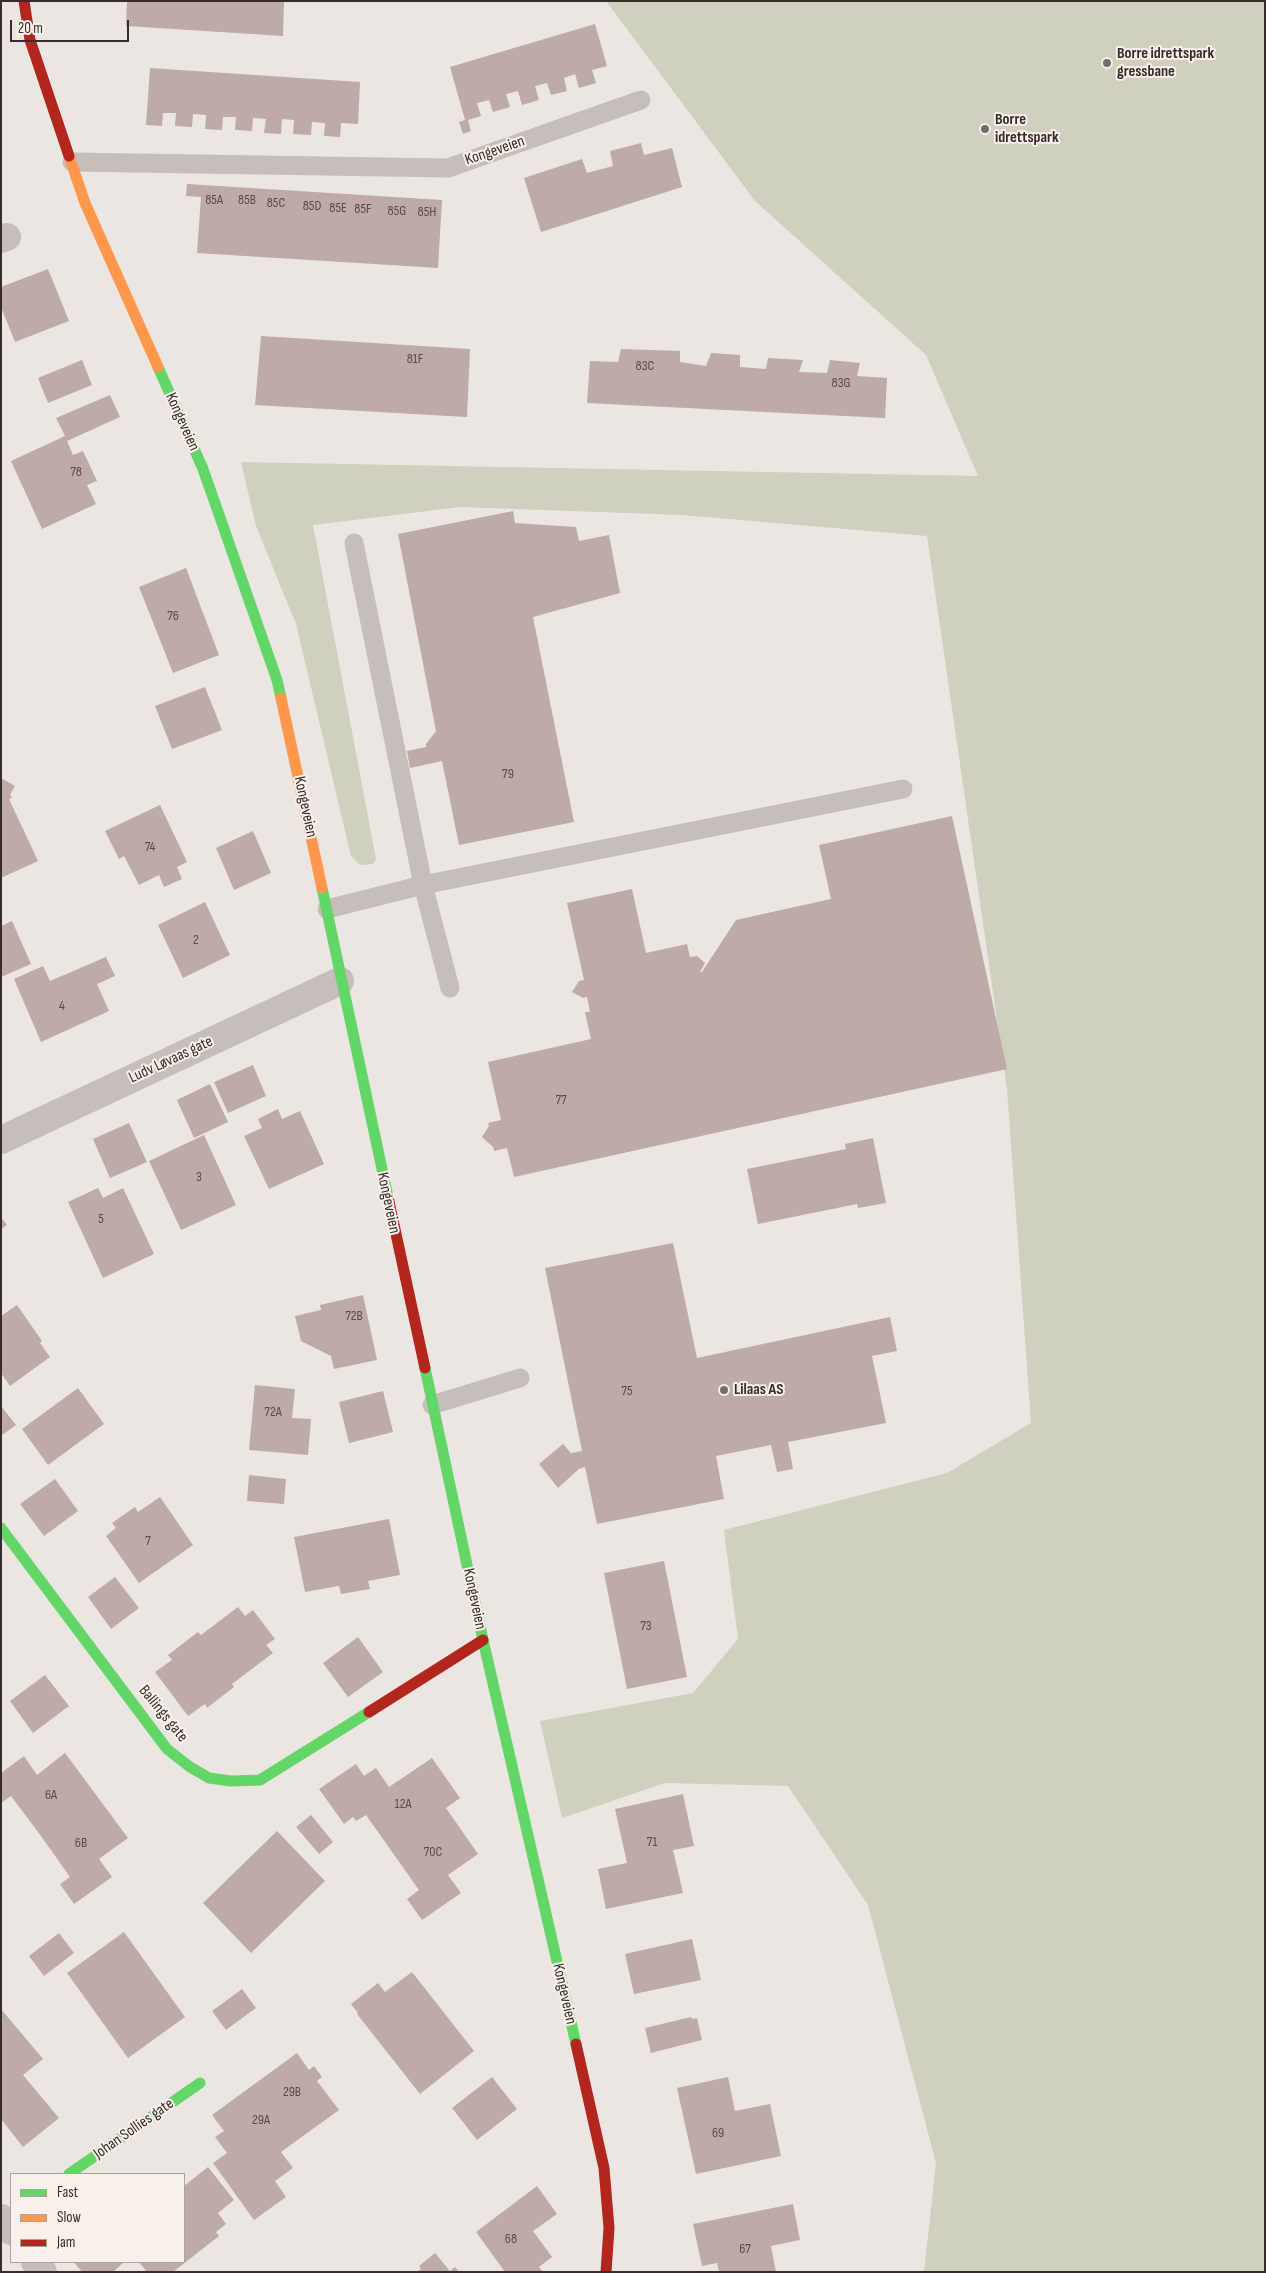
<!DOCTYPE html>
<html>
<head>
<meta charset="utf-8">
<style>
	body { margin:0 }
	#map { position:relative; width:1266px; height:2273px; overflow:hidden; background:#ece6e2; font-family:"Sofia Sans Condensed",sans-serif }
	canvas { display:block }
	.frame { position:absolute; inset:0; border:2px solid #362c2a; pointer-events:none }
	.legend { position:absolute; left:10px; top:2173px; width:175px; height:90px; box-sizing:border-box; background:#f8f0ea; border:1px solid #aaa29d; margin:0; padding:6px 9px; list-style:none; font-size:15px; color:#362c2a }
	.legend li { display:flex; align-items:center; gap:10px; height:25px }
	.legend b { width:25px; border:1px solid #aaa29d }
	.scale { position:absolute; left:10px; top:20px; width:119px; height:22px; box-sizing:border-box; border:2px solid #362c2a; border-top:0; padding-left:6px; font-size:15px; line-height:18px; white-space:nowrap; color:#362c2a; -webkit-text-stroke:4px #f8f0ea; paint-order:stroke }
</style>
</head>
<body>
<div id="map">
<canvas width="1266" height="2273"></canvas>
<div class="frame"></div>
<ul class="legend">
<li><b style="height:6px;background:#63d668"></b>Fast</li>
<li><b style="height:6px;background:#ff974d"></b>Slow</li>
<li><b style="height:6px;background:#b3261e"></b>Jam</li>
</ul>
<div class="scale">20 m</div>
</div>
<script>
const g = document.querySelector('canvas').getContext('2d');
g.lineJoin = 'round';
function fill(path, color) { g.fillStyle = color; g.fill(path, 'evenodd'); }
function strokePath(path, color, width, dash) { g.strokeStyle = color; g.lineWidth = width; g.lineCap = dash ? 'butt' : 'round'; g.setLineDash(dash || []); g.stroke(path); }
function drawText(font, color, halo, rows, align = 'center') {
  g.font = font + ' "Sofia Sans Condensed",sans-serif'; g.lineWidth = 4; g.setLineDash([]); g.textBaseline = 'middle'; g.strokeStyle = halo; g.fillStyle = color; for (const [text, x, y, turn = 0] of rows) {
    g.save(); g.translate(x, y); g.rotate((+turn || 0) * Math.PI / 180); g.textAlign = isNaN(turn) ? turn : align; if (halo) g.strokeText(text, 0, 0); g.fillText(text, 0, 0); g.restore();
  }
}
const green = new Path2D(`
	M 606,1 L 1265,1 L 1265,2272 L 924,2272 L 936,2163 L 868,1905 L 788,1786 L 665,1783 L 562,1818 L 540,1721 L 693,1693 L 738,1639 L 724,1530 L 947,1473 L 1031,1423 L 1007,1089 L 927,536 L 682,515 L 460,507 L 313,525 L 376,859 L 373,864 L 360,865 L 351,856 L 296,624 L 256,526 L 241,462 L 978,476 L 926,355 L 755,201 Z`);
const building = new Path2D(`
	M 127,1 L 284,1 L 283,36 L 126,26 Z
	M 595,24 L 607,66 L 592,70 L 596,83 L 579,88 L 575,74 L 564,78 L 567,91 L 551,95 L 547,83 L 535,86 L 539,100 L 522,105 L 518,91 L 506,94 L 510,107 L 493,112 L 489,100 L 477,103 L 481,116 L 468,120 L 471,131 L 463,134 L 459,122 L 465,120 L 450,67 Z
	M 150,68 L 360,82 L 358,124 L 341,123 L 340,137 L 324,136 L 325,123 L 312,122 L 311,135 L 293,134 L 294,120 L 282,119 L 281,134 L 264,133 L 266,119 L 253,118 L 252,131 L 235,130 L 236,117 L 223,117 L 222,130 L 205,129 L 206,115 L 193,114 L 192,127 L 175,126 L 176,113 L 163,113 L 162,126 L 146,125 Z
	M 641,143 L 644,155 L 672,148 L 682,187 L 541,232 L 524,178 L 582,159 L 587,173 L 613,166 L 610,151 Z
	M 187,184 L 442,200 L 438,268 L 197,253 L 201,197 L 186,196 Z
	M 48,269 L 69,321 L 15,342 L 1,307 L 1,287 Z
	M 261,336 L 470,349 L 467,417 L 255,405 Z
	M 621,349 L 680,351 L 680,362 L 706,366 L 711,353 L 740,355 L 740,367 L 766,369 L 768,358 L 803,360 L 799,372 L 827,373 L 830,360 L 860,363 L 857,376 L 887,378 L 885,418 L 587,403 L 590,361 L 618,362 Z
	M 82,360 L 92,385 L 48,403 L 38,378 Z
	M 110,395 L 120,417 L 67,441 L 73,455 L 83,451 L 97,481 L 87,485 L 96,504 L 42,529 L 11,461 L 65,436 L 56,418 Z
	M 513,511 L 515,523 L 576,527 L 579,541 L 609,535 L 620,593 L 533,617 L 574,822 L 459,845 L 442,761 L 410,768 L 407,751 L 426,747 L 426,744 L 436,731 L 398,534 Z
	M 186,568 L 219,655 L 173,673 L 139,587 Z
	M 205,687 L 222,730 L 172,749 L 155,706 Z
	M 1,778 L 15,786 L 10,795 L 12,798 L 9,799 L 38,861 L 1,878 Z
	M 160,805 L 187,862 L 177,867 L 182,879 L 164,887 L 159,875 L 139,885 L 124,856 L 119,859 L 105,831 Z
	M 952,816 L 1007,1069 L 514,1177 L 507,1148 L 494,1151 L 493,1147 L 482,1137 L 489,1126 L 488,1123 L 501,1120 L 488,1062 L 591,1039 L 585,1012 L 590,1012 L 587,997 L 583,998 L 572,992 L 579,981 L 584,980 L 567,903 L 632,889 L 646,953 L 687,944 L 690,957 L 697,956 L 705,963 L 700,972 L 702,972 L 736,920 L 831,899 L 819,845 Z
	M 253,831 L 271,873 L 234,890 L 216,848 Z
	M 205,902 L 230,955 L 183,978 L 158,925 Z
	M 12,921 L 31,964 L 1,977 L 1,926 Z
	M 106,957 L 115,976 L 97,984 L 109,1011 L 41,1042 L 14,979 L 43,966 L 50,981 Z
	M 253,1065 L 266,1096 L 228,1113 L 214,1082 Z
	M 210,1084 L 228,1122 L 194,1138 L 177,1100 Z
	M 278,1109 L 282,1119 L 300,1111 L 324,1164 L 269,1189 L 244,1136 L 262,1128 L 258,1119 Z
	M 129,1123 L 147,1162 L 110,1178 L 93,1139 Z
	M 204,1135 L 236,1205 L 181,1230 L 149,1161 Z
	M 873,1138 L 886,1203 L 858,1208 L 857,1204 L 758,1224 L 747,1169 L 846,1149 L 845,1144 Z
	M 98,1188 L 103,1198 L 123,1188 L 154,1254 L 103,1278 L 68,1202 Z
	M 1,1217 L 7,1225 L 1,1229 Z
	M 673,1243 L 697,1358 L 890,1317 L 897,1351 L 872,1356 L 886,1423 L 788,1442 L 793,1469 L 777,1472 L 771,1445 L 716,1456 L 724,1499 L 597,1524 L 585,1467 L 579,1469 L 558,1488 L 539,1464 L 563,1444 L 571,1453 L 582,1451 L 545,1268 Z
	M 363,1295 L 377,1360 L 334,1369 L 331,1356 L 301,1341 L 295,1316 L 321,1310 L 320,1305 Z
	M 17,1305 L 42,1341 L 40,1343 L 50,1357 L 10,1386 L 1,1373 L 1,1316 Z
	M 255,1385 L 295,1389 L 292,1418 L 311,1419 L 308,1455 L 249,1450 Z
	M 78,1388 L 104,1424 L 48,1465 L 22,1429 Z
	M 383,1391 L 393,1432 L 349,1443 L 339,1402 Z
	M 1,1406 L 16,1425 L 1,1436 Z
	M 249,1475 L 286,1479 L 284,1504 L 247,1501 Z
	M 55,1479 L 78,1511 L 44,1536 L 20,1504 Z
	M 160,1497 L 193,1545 L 139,1583 L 106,1536 L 116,1528 L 112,1523 L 135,1507 L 138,1512 Z
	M 389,1519 L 400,1575 L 368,1581 L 370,1589 L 341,1594 L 339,1586 L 305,1592 L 294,1537 Z
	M 664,1561 L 687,1677 L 627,1689 L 604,1573 Z
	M 115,1577 L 139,1608 L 111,1629 L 88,1597 Z
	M 238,1607 L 245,1616 L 253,1610 L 275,1639 L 266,1645 L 273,1653 L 232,1684 L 234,1687 L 207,1708 L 205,1704 L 188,1716 L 155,1672 L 172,1660 L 168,1655 L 198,1632 L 201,1635 Z
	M 358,1637 L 383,1672 L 348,1697 L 323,1663 Z
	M 45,1675 L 69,1706 L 33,1733 L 10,1701 Z
	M 65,1753 L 128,1838 L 99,1859 L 112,1877 L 74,1904 L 60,1884 L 70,1877 L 41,1836 L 11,1796 L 1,1803 L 1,1773 L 24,1756 L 37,1775 Z
	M 432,1758 L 460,1798 L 446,1808 L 478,1854 L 448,1875 L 461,1893 L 422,1920 L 407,1899 L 419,1890 L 366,1815 L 356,1821 L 353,1817 L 344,1824 L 319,1789 L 356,1764 L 364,1776 L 376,1768 L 389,1787 Z
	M 683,1794 L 694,1846 L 673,1850 L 683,1893 L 606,1909 L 598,1869 L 627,1863 L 615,1809 Z
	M 311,1815 L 333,1842 L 319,1854 L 296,1827 Z
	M 277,1831 L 325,1881 L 251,1953 L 203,1903 Z
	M 124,1932 L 185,2017 L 128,2058 L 67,1973 Z
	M 59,1933 L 74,1953 L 44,1976 L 29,1956 Z
	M 692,1939 L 701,1980 L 634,1994 L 625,1954 Z
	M 412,1972 L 474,2051 L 420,2094 L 357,2014 L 358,2013 L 351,2004 L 378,1983 L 385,1992 Z
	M 242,1989 L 256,2008 L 226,2030 L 212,2011 Z
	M 1,2009 L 43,2059 L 23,2075 L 59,2118 L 23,2147 L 1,2119 Z
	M 691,2017 L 692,2019 L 697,2018 L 702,2040 L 651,2053 L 645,2028 Z
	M 297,2053 L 309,2070 L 314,2066 L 322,2077 L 317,2081 L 339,2110 L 281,2152 L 293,2168 L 275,2181 L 286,2197 L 254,2220 L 213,2163 L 227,2153 L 215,2137 L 224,2131 L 212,2115 Z
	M 492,2077 L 517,2109 L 477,2140 L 452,2108 Z
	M 728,2077 L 735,2111 L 770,2104 L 781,2156 L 696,2174 L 677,2088 Z
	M 208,2167 L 234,2200 L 218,2213 L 226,2224 L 216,2232 L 219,2236 L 173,2272 L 147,2272 L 139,2262 L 184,2262 L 184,2186 Z
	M 537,2186 L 557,2214 L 533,2231 L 552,2257 L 539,2267 L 543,2272 L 505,2272 L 476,2232 Z
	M 793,2204 L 800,2240 L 771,2246 L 776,2272 L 719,2272 L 717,2263 L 702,2266 L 693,2224 Z
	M 435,2253 L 450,2271 L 455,2267 L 459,2272 L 416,2272 L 421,2269 L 419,2266 Z
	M 74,2262 L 124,2262 L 113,2272 L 82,2272 Z`);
const lane = new Path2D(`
	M 72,162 L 448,168 L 641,100
	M 354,543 L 423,885 L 450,988
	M 327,909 L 423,885 L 903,789
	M 432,1405 L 520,1378`);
const street = new Path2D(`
	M 1,239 L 7,237
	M 1,1140 L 340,981
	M 1,2218 L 11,2231
	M 35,2262 L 43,2272`);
const fast = new Path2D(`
	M 158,367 L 203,469 L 277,680 L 281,698
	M 322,888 L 388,1197
	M 425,1368 L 483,1640 L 576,2044
	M 1,1528 L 167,1749 L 190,1767 L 209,1778 L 231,1781 L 260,1780 L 369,1712
	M 69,2174 L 200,2083`);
const slow = new Path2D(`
	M 69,156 L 85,203 L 158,367
	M 281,698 L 322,888`);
const jam = new Path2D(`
	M 24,1 L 30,40 L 69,156
	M 388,1197 L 425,1368
	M 369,1712 L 483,1640
	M 576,2044 L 604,2168 L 609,2228 L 606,2272`);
const markers = [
	[1107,63,5,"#766d6a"],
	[985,129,5,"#766d6a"],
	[724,1390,5,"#766d6a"]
];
const numberNames = [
	["85A",214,200],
	["85B",247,200],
	["85C",276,203],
	["85D",312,206],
	["85E",338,208],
	["85F",363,209],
	["85G",397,211],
	["85H",427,212],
	["81F",415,359],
	["83C",645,366],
	["83G",841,383],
	["78",76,472],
	["76",173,616],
	["79",508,774],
	["74",150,847],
	["2",196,940],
	["4",62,1006],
	["77",561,1100],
	["3",199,1177],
	["5",101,1219],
	["72B",354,1316],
	["75",627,1391],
	["72A",273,1412],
	["7",148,1541],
	["73",646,1626],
	["6A",51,1795],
	["12A",403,1804],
	["71",652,1842],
	["6B",81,1843],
	["70C",433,1852],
	["29B",292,2092],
	["29A",261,2120],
	["69",718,2133],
	["68",511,2239],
	["67",745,2249]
];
const poiNames = [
	["Borre idrettspark",1117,54],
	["gressbane",1117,72],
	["Borre",995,120],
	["idrettspark",995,138],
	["Lilaas AS",734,1390]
];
const streetNames = [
	["Kongeveien",495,151,-19],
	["Kongeveien",182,422,66],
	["Kongeveien",305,807,78],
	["Ludv Løvaas gate",171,1060,-25],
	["Kongeveien",388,1203,78],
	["Kongeveien",474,1599,78],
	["Ballings gate",163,1714,51],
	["Kongeveien",564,1994,77],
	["Johan Sollies gate",134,2129,-35]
];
fill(green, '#cfd0be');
fill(building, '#beaaa6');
strokePath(lane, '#c5bebb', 19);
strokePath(street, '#c5bebb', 28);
strokePath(fast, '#63d668', 11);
strokePath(slow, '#ff974d', 11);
strokePath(jam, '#b3261e', 11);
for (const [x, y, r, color] of markers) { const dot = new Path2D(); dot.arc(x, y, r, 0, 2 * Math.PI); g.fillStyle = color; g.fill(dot); strokePath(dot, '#f8f0ea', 2); }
drawText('14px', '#584c49', null, numberNames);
drawText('bold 16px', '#362c2a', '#f8f0ea', poiNames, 'left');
drawText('16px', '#362c2a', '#f8f0ea', streetNames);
</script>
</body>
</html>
